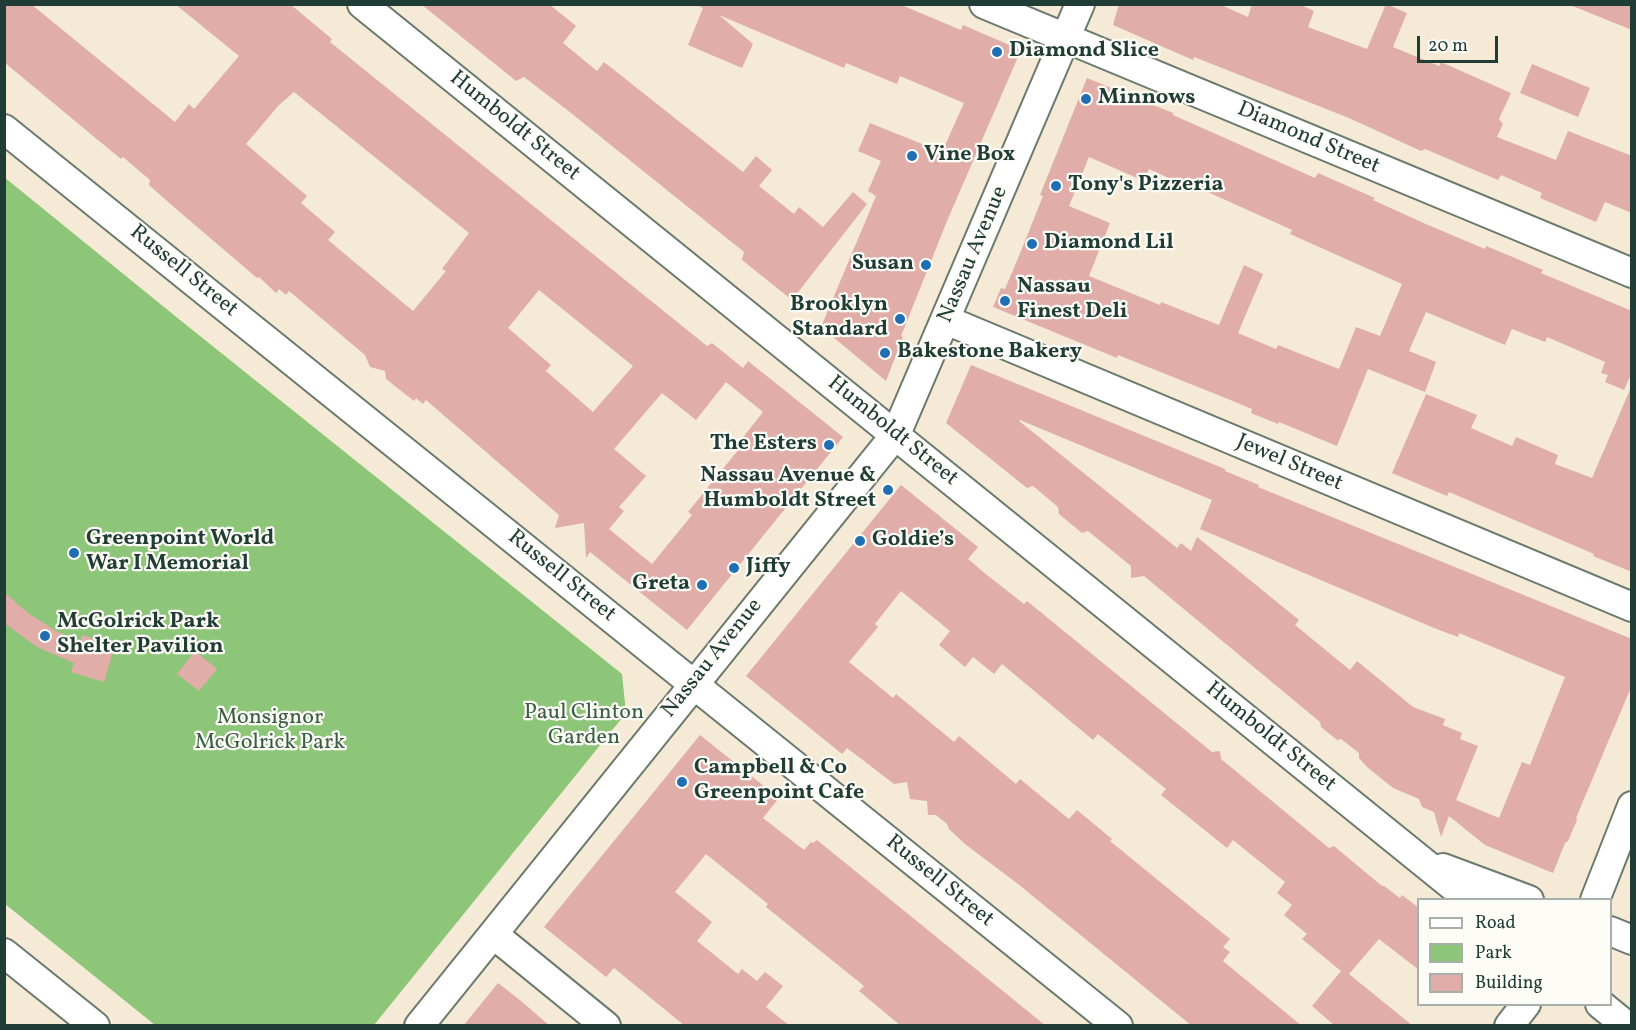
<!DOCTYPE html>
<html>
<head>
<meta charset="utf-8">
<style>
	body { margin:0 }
	#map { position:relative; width:1636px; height:1030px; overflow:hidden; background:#f5ead5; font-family:Vollkorn,serif }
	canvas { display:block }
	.frame { position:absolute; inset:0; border:6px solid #1f3d34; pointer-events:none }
	.legend { position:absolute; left:1417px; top:898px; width:195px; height:108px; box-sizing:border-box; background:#fdfcf7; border:2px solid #a4b0a9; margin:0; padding:8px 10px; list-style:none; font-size:18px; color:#1f3d34 }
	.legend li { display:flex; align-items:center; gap:12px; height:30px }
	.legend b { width:30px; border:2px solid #a4b0a9 }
	.scale { position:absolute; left:1417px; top:36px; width:81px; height:27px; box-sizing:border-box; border:3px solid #1f3d34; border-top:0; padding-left:8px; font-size:18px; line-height:21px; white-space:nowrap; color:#1f3d34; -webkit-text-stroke:4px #fdfcf7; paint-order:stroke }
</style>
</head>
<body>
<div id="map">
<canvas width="1636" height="1030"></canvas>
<div class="frame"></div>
<ul class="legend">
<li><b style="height:8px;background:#fff"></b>Road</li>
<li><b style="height:16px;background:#8dc579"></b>Park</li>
<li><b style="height:16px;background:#e0ada9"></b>Building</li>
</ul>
<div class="scale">20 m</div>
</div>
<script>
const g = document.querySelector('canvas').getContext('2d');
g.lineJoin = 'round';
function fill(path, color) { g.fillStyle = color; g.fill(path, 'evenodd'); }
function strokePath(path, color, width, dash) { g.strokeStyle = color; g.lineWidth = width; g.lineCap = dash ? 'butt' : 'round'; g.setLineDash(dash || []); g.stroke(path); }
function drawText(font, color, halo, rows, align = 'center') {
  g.font = font + ' Vollkorn,serif'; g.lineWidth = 4.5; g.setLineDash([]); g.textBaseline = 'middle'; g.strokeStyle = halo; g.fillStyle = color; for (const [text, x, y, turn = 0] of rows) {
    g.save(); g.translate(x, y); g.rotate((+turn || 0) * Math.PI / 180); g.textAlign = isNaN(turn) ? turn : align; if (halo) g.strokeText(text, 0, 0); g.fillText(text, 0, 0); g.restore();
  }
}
const green = new Path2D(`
	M 4,177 L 180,320 L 622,674 L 626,713 L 374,1025 L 155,1025 L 5,904 Z`);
const building = new Path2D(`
	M 4,4 L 31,4 L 175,122 L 189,104 L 194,109 L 239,56 L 175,4 L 290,4 L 332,39 L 330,42 L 707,346 L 712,343 L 743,368 L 748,361 L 843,437 L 687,630 L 590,552 L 586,558 L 584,523 L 555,528 L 559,515 L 426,400 L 423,404 L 416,398 L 414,401 L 386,379 L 385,371 L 370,367 L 365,355 L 289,291 L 286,295 L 279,289 L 276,293 L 259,277 L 257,278 L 175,208 L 149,185 L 150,180 L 123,157 L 121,159 L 93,136 L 4,62 ZM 294,92 L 469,233 L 442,269 L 446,271 L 413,311 L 328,240 L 335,232 L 301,203 L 307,196 L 246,144 L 279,105 ZM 539,290 L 633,366 L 593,412 L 546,371 L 551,365 L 508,328 ZM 726,382 L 763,412 L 744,436 L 747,439 L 688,512 L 692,515 L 652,564 L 609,529 L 624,511 L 619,507 L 646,476 L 614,449 L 662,393 L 696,420 Z
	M 421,4 L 549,4 L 576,26 L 563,43 L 597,71 L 604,62 L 743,172 L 756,156 L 772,170 L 759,186 L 794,214 L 799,207 L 823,227 L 853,192 L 867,204 L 792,300 L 742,260 L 744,252 L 566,109 L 524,77 L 516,81 Z
	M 694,4 L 899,4 L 961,30 L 963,25 L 1021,50 L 947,221 L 901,336 L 903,337 L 886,381 L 821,327 L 876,196 L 868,191 L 881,161 L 858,151 L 870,123 L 942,152 L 964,103 L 900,76 L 897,84 L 846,63 L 844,68 L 719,15 L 753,44 L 742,68 L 688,45 L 703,8 Z
	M 1119,4 L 1219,4 L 1248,17 L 1252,4 L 1299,4 L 1314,11 L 1308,27 L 1367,49 L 1386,4 L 1407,13 L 1393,47 L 1439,66 L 1441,62 L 1511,93 L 1499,119 L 1503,124 L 1497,137 L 1556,160 L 1568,131 L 1632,156 L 1632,213 L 1605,202 L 1596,222 L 1540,198 L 1542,193 L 1501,175 L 1498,180 L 1425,149 L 1421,151 L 1349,118 L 1194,57 L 1193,60 L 1113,25 Z
	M 1570,4 L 1632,4 L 1632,30 L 1570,5 Z
	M 1532,64 L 1590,88 L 1578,117 L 1520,93 Z
	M 1087,78 L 1173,113 L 1173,115 L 1315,178 L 1318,173 L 1375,198 L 1373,200 L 1428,225 L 1485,249 L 1486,246 L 1515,258 L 1543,270 L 1541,273 L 1632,311 L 1632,372 L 1624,390 L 1605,382 L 1608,375 L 1601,373 L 1605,362 L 1547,337 L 1545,342 L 1512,329 L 1505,345 L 1426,312 L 1409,351 L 1436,362 L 1425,392 L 1368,369 L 1337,446 L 1279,422 L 1278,424 L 1251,413 L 1252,409 L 1223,397 L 1118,355 L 1117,358 L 993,307 L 1001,288 L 1005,289 L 1021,251 L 1043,196 L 1040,195 ZM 1089,157 L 1144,181 L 1149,169 L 1197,191 L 1199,188 L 1292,230 L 1290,234 L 1402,284 L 1380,336 L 1356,327 L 1339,369 L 1278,345 L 1276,349 L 1238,333 L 1263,274 L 1244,265 L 1219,325 L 1161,302 L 1160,305 L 1089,276 L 1110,223 L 1069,206 Z
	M 971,365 L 1225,469 L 1225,471 L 1259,485 L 1258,487 L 1632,639 L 1632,685 L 1576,818 L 1577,820 L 1568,841 L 1565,843 L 1553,873 L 1485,845 L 1449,816 L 1441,837 L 1434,812 L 1422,807 L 1419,799 L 1393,788 L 1367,767 L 1359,758 L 1359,753 L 1341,739 L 1337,740 L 1321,727 L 1320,722 L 1144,576 L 1131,578 L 1131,566 L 1088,531 L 1082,533 L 1059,514 L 1058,507 L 1033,486 L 1027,488 L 946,423 ZM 1020,420 L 1212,500 L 1200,529 L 1434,628 L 1458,637 L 1459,633 L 1565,677 L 1530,765 L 1522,762 L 1499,818 L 1456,800 L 1478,746 L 1460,739 L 1462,733 L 1443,725 L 1445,719 L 1413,707 L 1357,661 L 1350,670 L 1295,625 L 1299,620 L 1197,537 L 1191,551 L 1181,543 L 1177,548 L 1019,421 Z
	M 1632,385 L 1632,572 L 1593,556 L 1594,554 L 1449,492 L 1447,496 L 1392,473 L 1426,394 L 1477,415 L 1471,428 L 1512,446 L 1516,437 L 1558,455 L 1555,464 L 1592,478 Z
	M 901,485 L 978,547 L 968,559 L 987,575 L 1024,604 L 1027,601 L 1212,752 L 1220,751 L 1221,759 L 1329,848 L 1334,846 L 1382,886 L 1384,886 L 1400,898 L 1402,895 L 1419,908 L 1419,970 L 1379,939 L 1349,974 L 1413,1026 L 1335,1026 L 1312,1006 L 1341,971 L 1302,939 L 1307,934 L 1284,915 L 1292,905 L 1277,893 L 1285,882 L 1233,840 L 1227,848 L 1161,795 L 1166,789 L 1098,734 L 1093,740 L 1002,664 L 994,674 L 973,657 L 965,667 L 939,645 L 950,631 L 901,591 L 875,624 L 878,627 L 849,662 L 893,698 L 896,694 L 954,742 L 959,736 L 1016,784 L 1020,779 L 1069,819 L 1077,810 L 1112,839 L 1110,841 L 1230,939 L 1223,947 L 1230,952 L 1223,961 L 1302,1026 L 1192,1026 L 1018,884 L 965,844 L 949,829 L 947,824 L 936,815 L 928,815 L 927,801 L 910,799 L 907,782 L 894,784 L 847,748 L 842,754 L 746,676 Z
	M 4,592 L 28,613 L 56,631 L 80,642 L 82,635 L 115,645 L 104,682 L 71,672 L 74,663 L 37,647 L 4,623 Z
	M 195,651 L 217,669 L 199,691 L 177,674 Z
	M 700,735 L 779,798 L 763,818 L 804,850 L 811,842 L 813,843 L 817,840 L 1046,1026 L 901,1026 L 859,991 L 864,986 L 766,907 L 768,904 L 706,854 L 675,892 L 712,922 L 697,941 L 738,974 L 742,969 L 757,981 L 765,972 L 783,986 L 766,1007 L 790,1026 L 685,1026 L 614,968 L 606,977 L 544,927 Z
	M 498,983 L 521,1001 L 550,1026 L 463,1026 Z`);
const street = new Path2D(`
	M 362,4 L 1470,900
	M 984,4 L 1632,273
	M 4,129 L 1118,1026
	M 946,320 L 1632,607
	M 1443,868 L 1529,900
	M 1595,900 L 1632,806
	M 1610,931 L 1632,940
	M 493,934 L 606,1026
	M 4,953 L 95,1026
	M 1600,1004 L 1627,1026
	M 419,1026 L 896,434 L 1080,4
	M 1509,1026 L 1526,1004`);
const markers = [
	[997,52,6,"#1f6fb2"],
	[1086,99,6,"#1f6fb2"],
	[912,156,6,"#1f6fb2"],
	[1056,186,6,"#1f6fb2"],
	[1032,244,6,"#1f6fb2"],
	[926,265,6,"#1f6fb2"],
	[1005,301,6,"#1f6fb2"],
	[900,319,6,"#1f6fb2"],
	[885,353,6,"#1f6fb2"],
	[829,445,6,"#1f6fb2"],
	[888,490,6,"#1f6fb2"],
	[860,541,6,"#1f6fb2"],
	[74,553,6,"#1f6fb2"],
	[734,568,6,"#1f6fb2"],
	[702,585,6,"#1f6fb2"],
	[45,636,6,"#1f6fb2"],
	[682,782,6,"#1f6fb2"]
];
const poiNames = [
	["Diamond Slice",1009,52],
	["Minnows",1098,99],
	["Vine Box",924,156],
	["Tony's Pizzeria",1068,186],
	["Diamond Lil",1044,244],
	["Susan",914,265,"right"],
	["Nassau",1017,288],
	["Finest Deli",1017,313],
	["Brooklyn",888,306,"right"],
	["Standard",888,331,"right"],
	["Bakestone Bakery",897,353],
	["The Esters",817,445,"right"],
	["Nassau Avenue &",876,477,"right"],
	["Humboldt Street",876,502,"right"],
	["Greenpoint World",86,540],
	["War I Memorial",86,565],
	["Goldie’s",872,541],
	["Jiffy",746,568],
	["Greta",690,585,"right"],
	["McGolrick Park",57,623],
	["Shelter Pavilion",57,648],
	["Campbell & Co",694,769],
	["Greenpoint Cafe",694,794]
];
const streetNames = [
	["Humboldt Street",514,127,39],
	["Diamond Street",1308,139,23],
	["Nassau Avenue",974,255,-67],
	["Russell Street",183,272,39],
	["Humboldt Street",892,432,39],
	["Jewel Street",1289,464,23],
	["Russell Street",561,577,39],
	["Nassau Avenue",713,659,-51],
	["Humboldt Street",1270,738,39],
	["Russell Street",939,882,39]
];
const parkNames = [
	["Paul Clinton",584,714],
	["Garden",584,739],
	["Monsignor",270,719],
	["McGolrick Park",270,744]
];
fill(green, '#8dc579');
fill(building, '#e0ada9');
strokePath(street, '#6a7a6c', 32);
strokePath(street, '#fff', 28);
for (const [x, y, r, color] of markers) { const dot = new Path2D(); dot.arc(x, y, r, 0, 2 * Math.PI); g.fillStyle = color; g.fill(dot); strokePath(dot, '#fdfcf7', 2); }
drawText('bold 22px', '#1f3d34', '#fdfcf7', poiNames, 'left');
drawText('22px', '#1f3d34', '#fdfcf7', streetNames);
drawText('22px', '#3a5f45', '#fdfcf7', parkNames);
</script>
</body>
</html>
